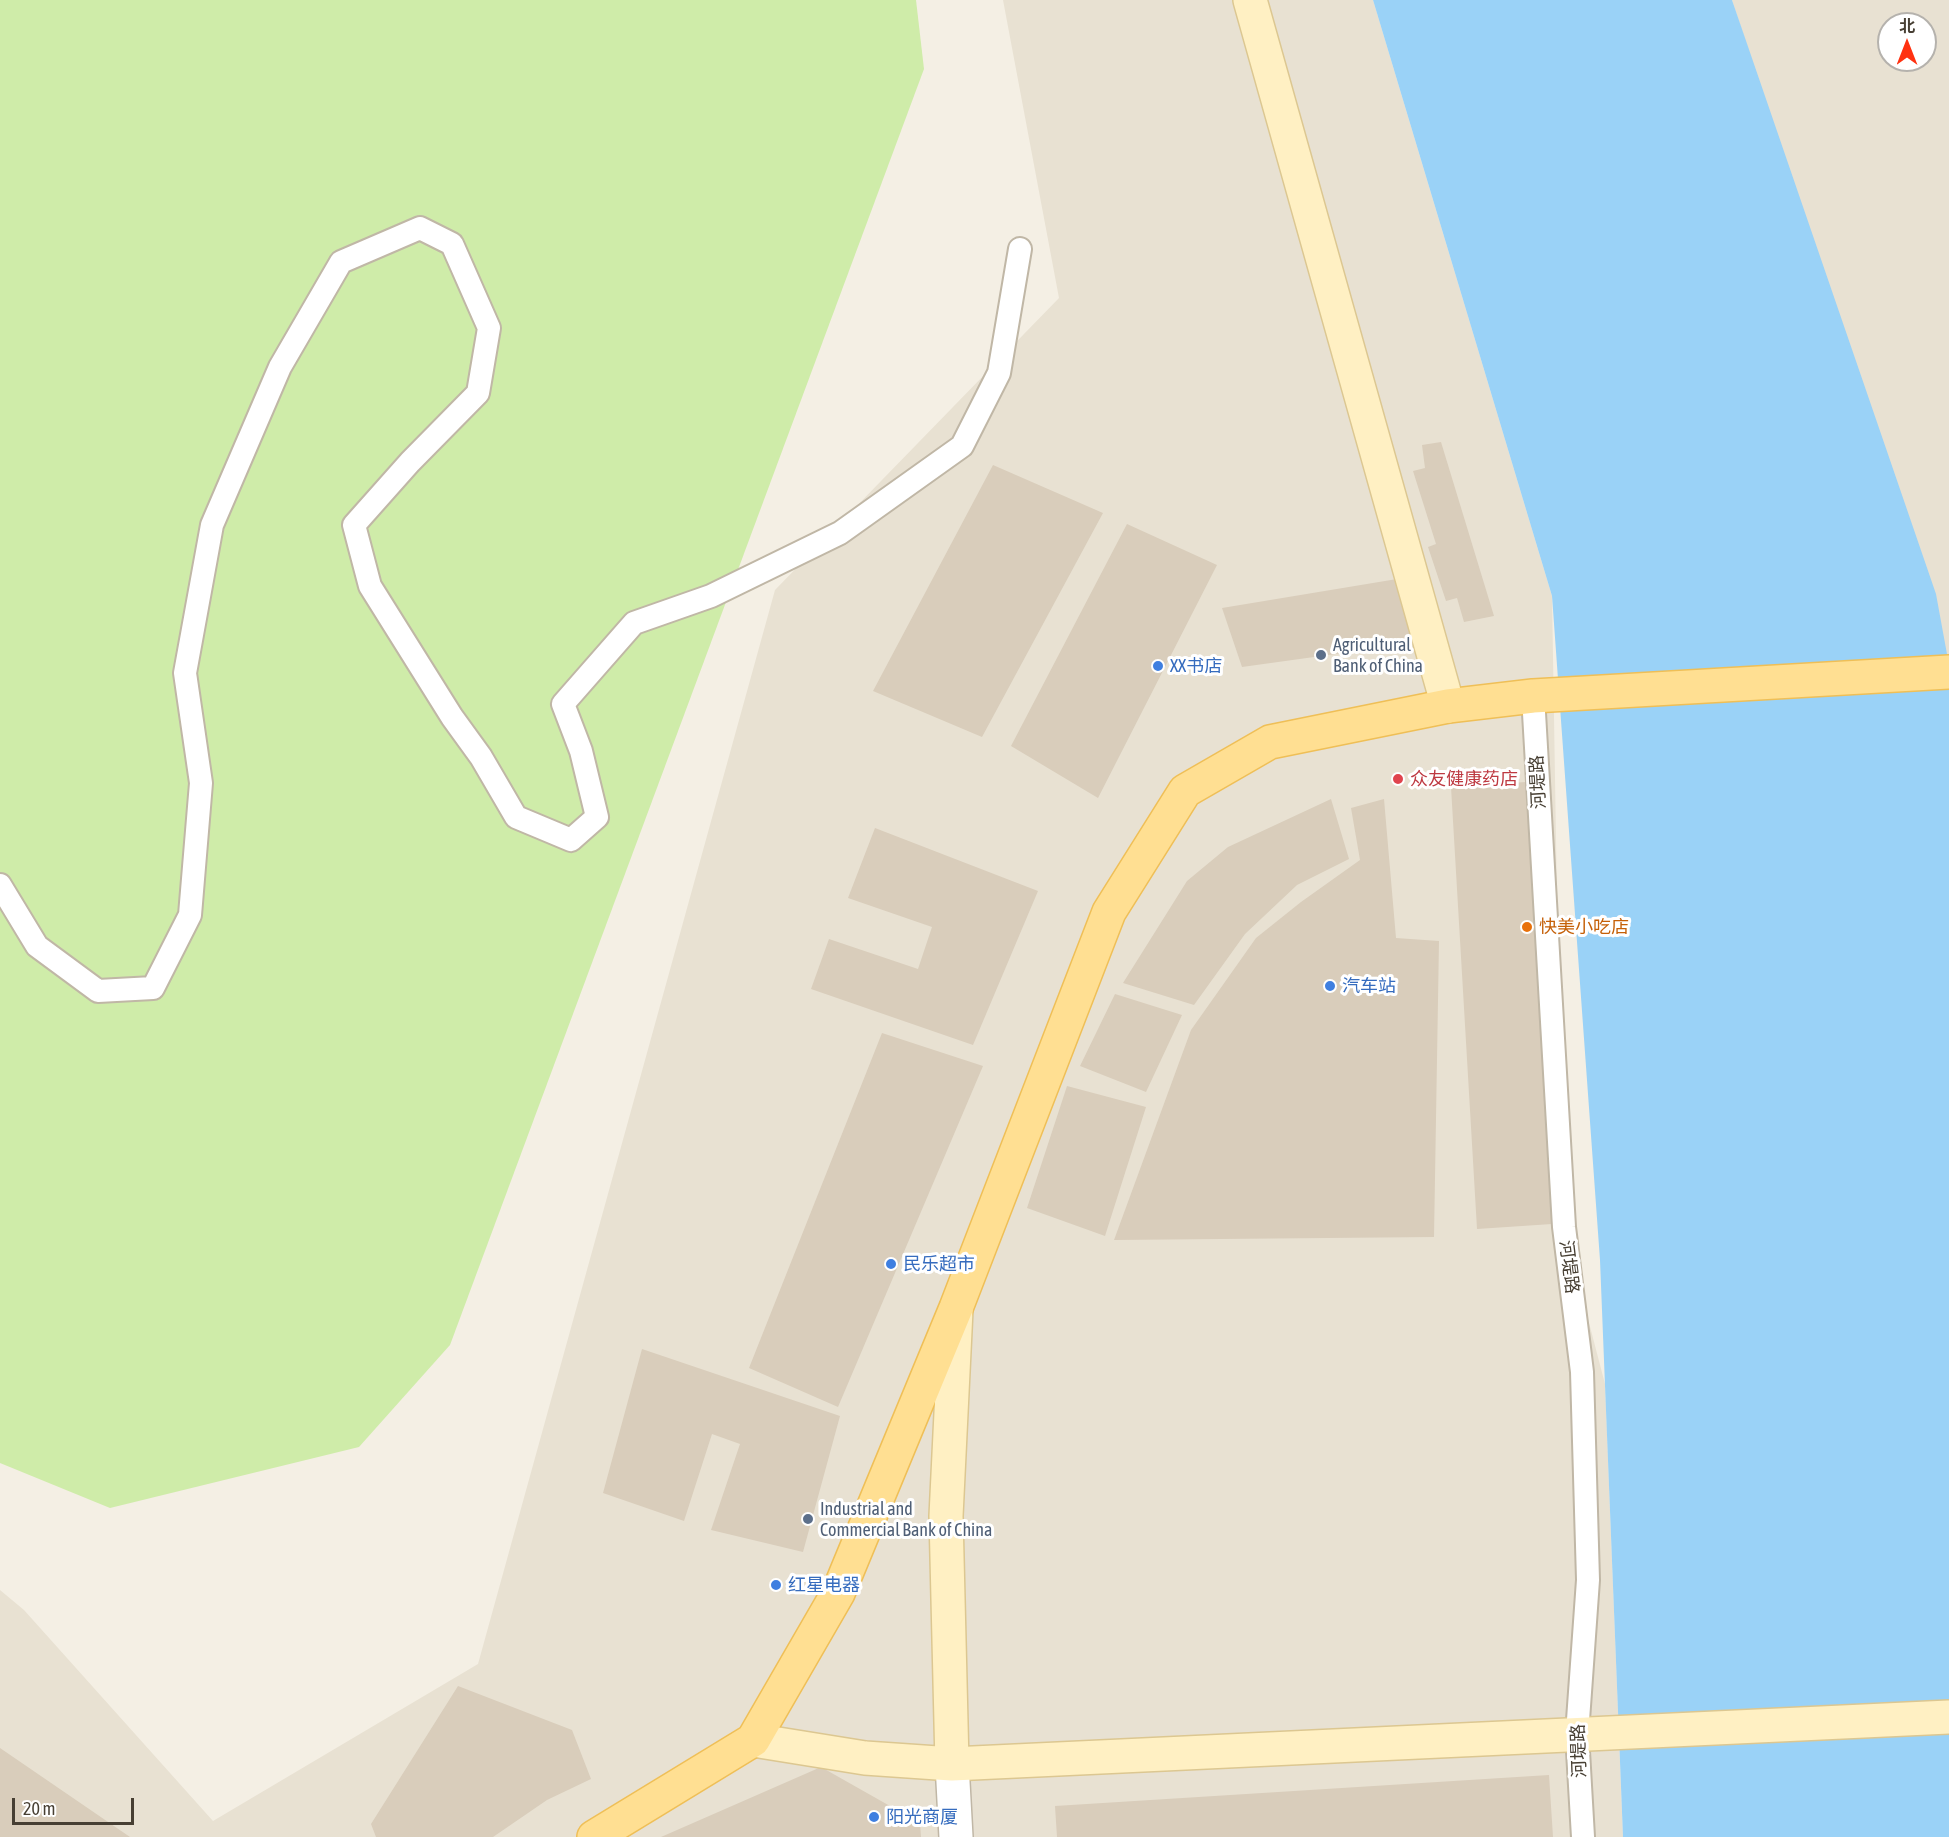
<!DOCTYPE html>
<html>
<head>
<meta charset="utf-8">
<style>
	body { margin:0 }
	#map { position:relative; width:1949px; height:1837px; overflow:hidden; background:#f4efe4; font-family:"Asap Condensed","Noto Sans SC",sans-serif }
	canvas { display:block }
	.north { position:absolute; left:1877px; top:12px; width:60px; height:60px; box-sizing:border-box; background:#fff; border:2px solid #b5b2ad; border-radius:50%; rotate:0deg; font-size:16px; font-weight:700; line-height:24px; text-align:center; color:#473f33 }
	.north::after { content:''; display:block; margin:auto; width:21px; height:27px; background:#ff3110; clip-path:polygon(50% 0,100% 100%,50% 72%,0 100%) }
	.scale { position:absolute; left:12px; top:1798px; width:122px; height:27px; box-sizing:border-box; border:3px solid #473f33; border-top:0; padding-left:8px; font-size:18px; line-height:21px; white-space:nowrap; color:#473f33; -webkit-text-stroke:4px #fff; paint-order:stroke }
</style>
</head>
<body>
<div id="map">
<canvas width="1949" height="1837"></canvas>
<div class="north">北</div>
<div class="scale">20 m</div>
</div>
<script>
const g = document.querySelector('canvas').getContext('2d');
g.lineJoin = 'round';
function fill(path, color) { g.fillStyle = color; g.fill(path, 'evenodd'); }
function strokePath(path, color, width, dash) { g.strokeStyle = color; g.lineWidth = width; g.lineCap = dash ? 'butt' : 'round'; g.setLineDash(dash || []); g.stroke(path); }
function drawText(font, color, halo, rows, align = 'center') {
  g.font = font + ' "Asap Condensed","Noto Sans SC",sans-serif'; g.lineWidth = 6; g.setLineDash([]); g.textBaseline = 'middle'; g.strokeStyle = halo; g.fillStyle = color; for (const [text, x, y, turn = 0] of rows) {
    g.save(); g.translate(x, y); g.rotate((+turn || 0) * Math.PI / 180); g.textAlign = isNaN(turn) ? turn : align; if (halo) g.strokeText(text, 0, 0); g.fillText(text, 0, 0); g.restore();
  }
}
const residential = new Path2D(`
	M 1003,0 L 1373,0 L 1552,596 L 1562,1203 L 1564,1227 L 1605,1384 L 1623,1837 L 0,1837 L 0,1590 L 24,1610 L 213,1821 L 478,1664 L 775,590 L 1059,298 Z
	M 1732,0 L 1949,0 L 1949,665 ZM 1889,24 L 1925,24 L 1925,60 L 1889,60 Z`);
const green = new Path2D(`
	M 0,0 L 916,0 L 924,69 L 450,1345 L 359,1447 L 110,1508 L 0,1463 Z`);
const water = new Path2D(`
	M 1373,0 L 1732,0 L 1936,594 L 1949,665 L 1949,1837 L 1623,1837 L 1600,1260 L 1552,596 Z`);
const building = new Path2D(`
	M 1441,442 L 1494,616 L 1464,622 L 1457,598 L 1446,601 L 1428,547 L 1436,544 L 1413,471 L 1425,468 L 1422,445 Z
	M 993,465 L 1103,513 L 982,737 L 873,691 Z
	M 1127,524 L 1217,565 L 1098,798 L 1011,746 Z
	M 1397,579 L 1415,643 L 1242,667 L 1222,608 Z
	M 1526,782 L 1552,1224 L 1477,1229 L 1451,787 Z
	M 1331,799 L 1349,859 L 1297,885 L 1245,934 L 1194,1005 L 1123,983 L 1187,881 L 1228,847 Z
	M 1384,799 L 1396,938 L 1439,941 L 1434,1237 L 1114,1240 L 1191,1030 L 1256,938 L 1301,902 L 1360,860 L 1351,808 Z
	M 875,828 L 1038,891 L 973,1045 L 811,989 L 829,939 L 918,969 L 932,927 L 848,898 Z
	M 1115,994 L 1182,1015 L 1146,1092 L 1080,1066 Z
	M 882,1033 L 983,1066 L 838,1407 L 749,1368 Z
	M 1067,1086 L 1146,1107 L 1105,1236 L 1027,1208 Z
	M 642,1349 L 840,1416 L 803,1552 L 711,1530 L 740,1444 L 712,1434 L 684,1521 L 603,1493 Z
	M 458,1686 L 572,1730 L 591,1779 L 547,1800 L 493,1837 L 376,1837 L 371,1824 Z
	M 0,1748 L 130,1837 L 0,1837 Z
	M 821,1767 L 920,1823 L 921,1837 L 661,1837 Z
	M 1549,1775 L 1553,1837 L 1057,1837 L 1055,1806 Z`);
const lane = new Path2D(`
	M 1533,696 L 1564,1227 L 1582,1372 L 1588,1580 L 1577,1734 L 1583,1837
	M 0,885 L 37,946 L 98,991 L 153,988 L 190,915 L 201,783 L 185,673 L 212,525 L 280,367 L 341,262 L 420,228 L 452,244 L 489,328 L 478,393 L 410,462 L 354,525 L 370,586 L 452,717 L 481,757 L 516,817 L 571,840 L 597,817 L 581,751 L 563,704 L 634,623 L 711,596 L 840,533 L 962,446 L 999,373 L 1020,249`);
const street = new Path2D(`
	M 952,1764 L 956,1837`);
const secondary = new Path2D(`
	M 1250,0 L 1448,706
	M 753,1740 L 865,1758 L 952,1764 L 1949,1717
	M 952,1764 L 946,1516 L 956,1310`);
const primary = new Path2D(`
	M 594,1837 L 753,1740 L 838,1593 L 956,1308 L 1109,912 L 1185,791 L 1270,742 L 1448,706 L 1533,696 L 1949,672`);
const markers = [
	[1321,655,6,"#5c6f8a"],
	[1158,666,6,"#3f7fe0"],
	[1398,779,6,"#e0444e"],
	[1527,927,6,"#e8710a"],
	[1330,986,6,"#3f7fe0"],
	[891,1264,6,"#3f7fe0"],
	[808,1519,6,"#5c6f8a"],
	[776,1585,6,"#3f7fe0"],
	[874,1817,6,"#3f7fe0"]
];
const serviceNames = [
	["Agricultural",1333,645],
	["Bank of China",1333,666],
	["Industrial and",820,1509],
	["Commercial Bank of China",820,1530]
];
const shopNames = [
	["XX书店",1170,666],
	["汽车站",1342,986],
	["民乐超市",903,1264],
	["红星电器",788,1585],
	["阳光商厦",886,1817]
];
const healthNames = [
	["众友健康药店",1410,779]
];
const streetNames = [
	["河堤路",1538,782,-93],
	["河堤路",1569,1267,83],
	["河堤路",1579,1751,-92]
];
const foodNames = [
	["快美小吃店",1539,927]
];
fill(residential, '#e8e1d2');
fill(green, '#cfeca9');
fill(water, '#9ad2f7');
fill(building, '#d9cdbb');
strokePath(lane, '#c0b7a6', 26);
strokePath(street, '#c0b7a6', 36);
strokePath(secondary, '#dcc791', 36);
strokePath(primary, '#efbf57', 36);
strokePath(lane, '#fff', 22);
strokePath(street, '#fff', 33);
strokePath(secondary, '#fff0c3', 33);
strokePath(primary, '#ffdf92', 33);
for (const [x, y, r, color] of markers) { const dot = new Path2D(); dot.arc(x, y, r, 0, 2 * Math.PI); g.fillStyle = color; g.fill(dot); strokePath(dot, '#fff', 2); }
drawText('18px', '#4e5e75', '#fff', serviceNames, 'left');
drawText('18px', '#366cbe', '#fff', shopNames, 'left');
drawText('18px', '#be3a42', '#fff', healthNames, 'left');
drawText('18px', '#473f33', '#fff', streetNames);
drawText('18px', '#c56008', '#fff', foodNames, 'left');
</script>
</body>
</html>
